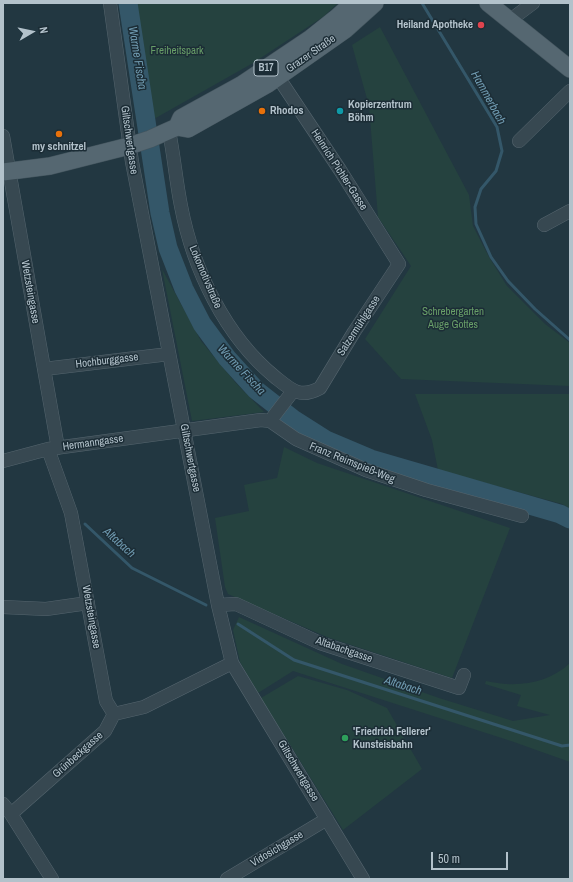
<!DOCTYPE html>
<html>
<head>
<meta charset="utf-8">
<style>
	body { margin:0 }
	#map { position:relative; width:573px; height:882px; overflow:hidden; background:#223741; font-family:"Archivo Narrow",sans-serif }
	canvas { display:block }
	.frame { position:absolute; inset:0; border:4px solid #b3c2cb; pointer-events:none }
	.north { position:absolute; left:12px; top:12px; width:40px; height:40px; -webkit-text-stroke:3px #1c2d36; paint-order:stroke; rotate:81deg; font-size:11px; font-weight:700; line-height:16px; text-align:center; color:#b3c2cb }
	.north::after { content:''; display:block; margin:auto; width:14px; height:18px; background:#b3c2cb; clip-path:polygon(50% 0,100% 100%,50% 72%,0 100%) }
	.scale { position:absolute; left:431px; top:852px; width:77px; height:18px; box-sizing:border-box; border:2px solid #b3c2cb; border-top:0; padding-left:5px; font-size:12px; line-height:14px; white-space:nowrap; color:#b3c2cb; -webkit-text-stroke:3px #1c2d36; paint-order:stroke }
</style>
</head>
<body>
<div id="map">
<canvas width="573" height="882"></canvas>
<div class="frame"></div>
<div class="north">N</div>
<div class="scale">50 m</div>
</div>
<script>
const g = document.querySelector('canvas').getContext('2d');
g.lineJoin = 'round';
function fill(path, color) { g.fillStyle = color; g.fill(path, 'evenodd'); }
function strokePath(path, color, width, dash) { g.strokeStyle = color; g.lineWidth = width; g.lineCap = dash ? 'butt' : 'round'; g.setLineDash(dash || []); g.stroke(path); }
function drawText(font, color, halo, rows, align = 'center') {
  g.font = font + ' "Archivo Narrow",sans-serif'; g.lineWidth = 3; g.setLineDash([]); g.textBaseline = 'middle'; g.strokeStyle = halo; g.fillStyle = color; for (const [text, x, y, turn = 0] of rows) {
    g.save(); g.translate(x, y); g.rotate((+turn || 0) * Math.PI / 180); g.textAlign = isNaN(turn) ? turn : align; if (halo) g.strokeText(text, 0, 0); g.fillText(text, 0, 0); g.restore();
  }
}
const green = new Path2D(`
	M 121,3 L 338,3 L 323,17 L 253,63 L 154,119 L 138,124 Z
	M 380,27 L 469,195 L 473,226 L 489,257 L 507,286 L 545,324 L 570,343 L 570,386 L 401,379 L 365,339 L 411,266 L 378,217 L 369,106 L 352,45 Z
	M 162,269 L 201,341 L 235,382 L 264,412 L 192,421 Z
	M 415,394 L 570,394 L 570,509 L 562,504 L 438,470 L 432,440 Z
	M 284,447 L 317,463 L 510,528 L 452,678 L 327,637 L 228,594 L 225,587 L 215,518 L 249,511 L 244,485 L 277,478 Z
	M 239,617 L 342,664 L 439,698 L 513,721 L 550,715 L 517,706 L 521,695 L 485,684 L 486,681 C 515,688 548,684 570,663 L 570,762 L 511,741 L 293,671 L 258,693 L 240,662 L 233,630 Z
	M 298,676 L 347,690 L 387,708 L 422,769 L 343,830 L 261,698 Z`);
const stream = new Path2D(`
	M 422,3 L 497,127 L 502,151 L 496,171 L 481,189 L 475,207 L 476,224 L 491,257 L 508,281 L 535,309 L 570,340
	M 85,524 L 132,568 L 206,605
	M 238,624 L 294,660 L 562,746 L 570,745`);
const river = new Path2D(`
	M 128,3 L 160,213 L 168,248 L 184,289 L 202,324 L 227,358 L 256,390 L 293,419 L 326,440 L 371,459 L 560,514 L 570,519`);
const minor = new Path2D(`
	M 110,3 L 132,162 L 218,605 L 232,663 L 363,879
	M 509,21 L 533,3
	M 169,131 C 174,156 176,181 181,206 C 193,269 225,336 275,377 C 291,390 300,399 320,388 L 354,332 L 399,264 L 340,170 L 278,77
	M 3,136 L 58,448
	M 519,141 L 570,91
	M 544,225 L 570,211
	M 44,369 L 169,354
	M 270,421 L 293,391
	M 48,449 L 71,513 L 106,701 L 114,714
	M 3,461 L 48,449 L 261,420 L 270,421 L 296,439 L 366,470 L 426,490 L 522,516
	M 218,605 L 236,604 L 320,643 L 459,688 L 464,675
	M 3,607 L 46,609 L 88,603
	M 3,804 L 11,814 L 52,879
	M 11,814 L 105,731 L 114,714 L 144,707 L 232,663
	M 227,879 L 327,819`);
const major = new Path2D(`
	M 488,3 L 570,69
	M 177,127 L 181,118 L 241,85 L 311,38 L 336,18 L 353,3
	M 3,172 L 50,166 L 129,146 L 150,139 L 177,127 L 188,129 L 268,84 L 345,30 L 375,3`);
const markers = [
	[481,25,4,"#e0444e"],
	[262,111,4,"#e8710a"],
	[340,111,4,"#0f9aa8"],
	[59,134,4,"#e8710a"],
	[345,738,4,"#2e9e5b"]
];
const shields = [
	[266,68,24]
];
const shieldNames = [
	["B17",266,68]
];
const poiNames = [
	["Heiland Apotheke",473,25,"right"],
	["Kopierzentrum",348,105],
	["Böhm",348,118],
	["Rhodos",270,111],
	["my schnitzel",59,147,"center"],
	["'Friedrich Fellerer'",353,732],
	["Kunsteisbahn",353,745]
];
const parkNames = [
	["Freiheitspark",177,51],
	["Schrebergarten",453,312],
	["Auge Gottes",453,325]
];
const streetNames = [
	["Grazer Straße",311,54,-35],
	["Giltschwertgasse",129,140,82],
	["Heinrich Pichler-Gasse",339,170,57],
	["Lokomotivstraße",205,277,67],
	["Wetzsteingasse",30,292,80],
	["Salzermühlgasse",359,326,-57],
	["Hochburggasse",107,361,-7],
	["Hermanngasse",93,443,-8],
	["Giltschwertgasse",190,458,79],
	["Franz Reimspieß-Weg",352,463,22],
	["Wetzsteingasse",91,617,80],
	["Altabachgasse",344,650,19],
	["Grünbeckgasse",78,755,-42],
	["Giltschwertgasse",298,771,59],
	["Vidosichgasse",277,849,-31]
];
const waterNames = [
	["Warme Fischa",137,58,81],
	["Hammerbach",488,98,61],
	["Warme Fischa",241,370,47],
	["Altabach",119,543,42],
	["Altabach",403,686,18]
];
fill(green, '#25423f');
strokePath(stream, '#345769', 3);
strokePath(river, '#345769', 19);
strokePath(minor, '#55656e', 14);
strokePath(major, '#43545d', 18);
strokePath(minor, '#374851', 13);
strokePath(major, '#556771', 17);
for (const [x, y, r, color] of markers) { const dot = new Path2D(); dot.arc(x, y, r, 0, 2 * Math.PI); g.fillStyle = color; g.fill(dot); strokePath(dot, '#1c2d36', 1.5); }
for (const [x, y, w] of shields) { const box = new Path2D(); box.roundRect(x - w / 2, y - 8, w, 16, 3); g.fillStyle = '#1c2d36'; g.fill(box); strokePath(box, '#b3c2cb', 1); }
drawText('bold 10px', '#b3c2cb', null, shieldNames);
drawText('bold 11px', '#b3c2cb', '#1c2d36', poiNames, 'left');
drawText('11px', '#689e68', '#1c2d36', parkNames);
drawText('11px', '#b3c2cb', '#1c2d36', streetNames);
drawText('italic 12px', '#709bb1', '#1c2d36', waterNames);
</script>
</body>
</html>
